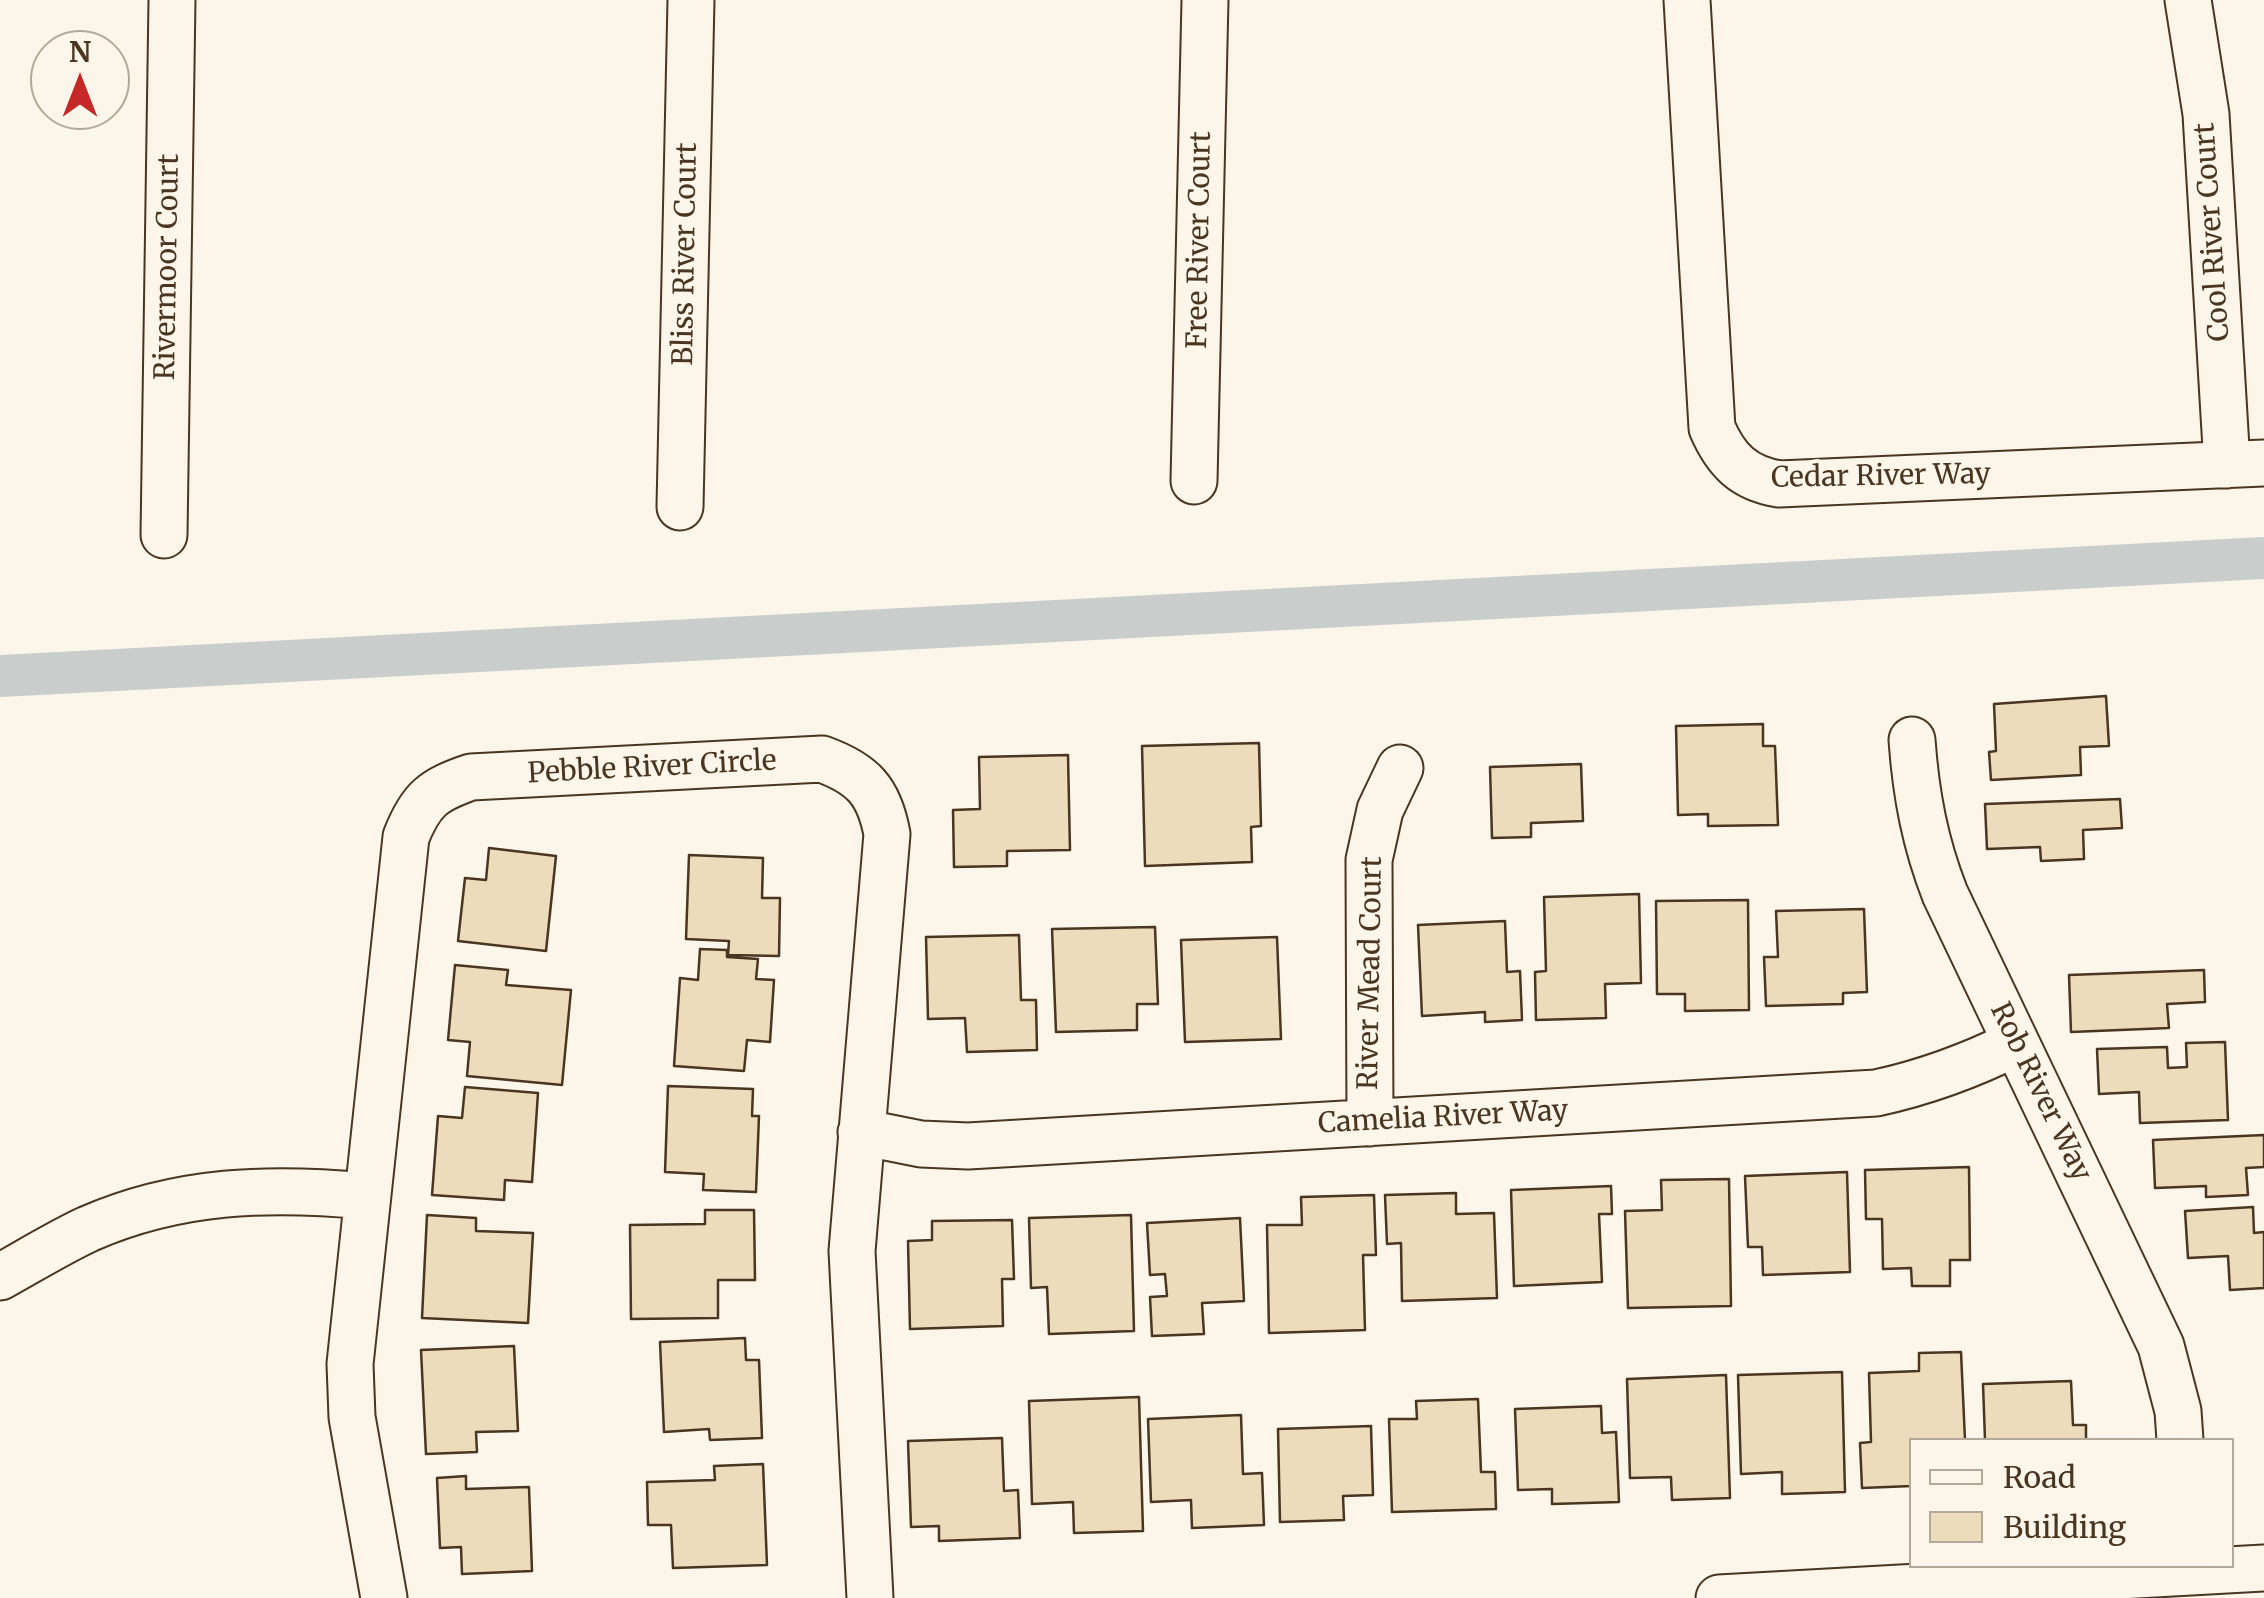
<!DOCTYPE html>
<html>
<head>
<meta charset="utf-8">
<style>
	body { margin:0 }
	#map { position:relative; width:2264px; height:1598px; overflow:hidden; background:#fbf6e9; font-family:Merriweather,serif }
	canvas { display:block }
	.legend { position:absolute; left:1909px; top:1438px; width:325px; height:130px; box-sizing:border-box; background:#fbf6e9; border:2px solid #b4a999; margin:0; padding:12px 18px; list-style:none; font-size:30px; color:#4a3520 }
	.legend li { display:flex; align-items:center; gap:20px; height:50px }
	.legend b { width:50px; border:2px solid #b4a999 }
	.north { position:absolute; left:30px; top:30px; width:100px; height:100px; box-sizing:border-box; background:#fbf6e9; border:2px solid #b4a999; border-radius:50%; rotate:0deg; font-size:28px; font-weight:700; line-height:40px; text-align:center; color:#4a3520 }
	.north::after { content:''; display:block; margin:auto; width:35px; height:45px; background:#c62828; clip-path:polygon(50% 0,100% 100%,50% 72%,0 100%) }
</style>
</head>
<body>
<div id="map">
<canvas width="2264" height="1598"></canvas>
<ul class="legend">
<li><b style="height:12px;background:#fbf6e9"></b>Road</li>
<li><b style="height:28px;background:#ecdcbc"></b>Building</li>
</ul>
<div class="north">N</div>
</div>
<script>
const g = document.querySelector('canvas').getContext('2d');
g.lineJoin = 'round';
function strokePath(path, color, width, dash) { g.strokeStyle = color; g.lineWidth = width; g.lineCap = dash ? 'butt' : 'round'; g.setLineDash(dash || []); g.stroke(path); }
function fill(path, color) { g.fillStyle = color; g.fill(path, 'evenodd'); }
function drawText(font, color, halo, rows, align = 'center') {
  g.font = font + ' Merriweather,serif'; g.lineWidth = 8; g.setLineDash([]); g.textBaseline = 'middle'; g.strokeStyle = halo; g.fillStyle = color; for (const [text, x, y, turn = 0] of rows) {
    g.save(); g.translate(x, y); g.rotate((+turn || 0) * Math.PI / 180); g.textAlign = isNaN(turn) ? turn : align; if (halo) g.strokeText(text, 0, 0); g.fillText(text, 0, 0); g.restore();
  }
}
const canal = new Path2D(`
	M 0,676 L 2264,558`);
const building = new Path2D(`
	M 2106,696 L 2109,746 L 2080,747 L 2081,775 L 1991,780 L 1989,752 L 1996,751 L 1994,704 Z
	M 1763,724 L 1763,746 L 1775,746 L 1778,825 L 1708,826 L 1708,814 L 1678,815 L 1676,726 Z
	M 1259,743 L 1261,826 L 1251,827 L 1252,862 L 1145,866 L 1142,746 Z
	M 1068,755 L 1070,850 L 1007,851 L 1007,866 L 954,867 L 953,810 L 980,809 L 979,757 Z
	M 1581,764 L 1583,821 L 1531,823 L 1531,837 L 1492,838 L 1490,767 Z
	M 2120,799 L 2122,828 L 2083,830 L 2084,859 L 2041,861 L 2040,847 L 1987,849 L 1985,804 Z
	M 489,848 L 556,856 L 546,951 L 458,941 L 465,878 L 486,880 Z
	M 689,855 L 763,858 L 762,898 L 780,898 L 779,956 L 728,955 L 729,941 L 686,939 Z
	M 1639,894 L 1641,983 L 1605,984 L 1606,1018 L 1536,1020 L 1535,972 L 1546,971 L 1544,897 Z
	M 1748,900 L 1749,1010 L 1685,1011 L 1685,994 L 1657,994 L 1656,901 Z
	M 1864,909 L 1867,992 L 1843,993 L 1843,1004 L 1766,1006 L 1764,957 L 1778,957 L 1776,911 Z
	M 1505,921 L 1507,972 L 1520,971 L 1522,1020 L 1485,1022 L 1485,1012 L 1422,1016 L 1418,925 Z
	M 1155,927 L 1158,1004 L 1137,1004 L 1137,1030 L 1056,1032 L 1052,929 Z
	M 1019,935 L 1021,1000 L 1036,1000 L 1037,1050 L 967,1052 L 965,1018 L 928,1019 L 926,937 Z
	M 1277,937 L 1281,1039 L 1185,1042 L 1181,940 Z
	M 700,949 L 727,950 L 727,957 L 758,959 L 756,979 L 774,980 L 770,1042 L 747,1040 L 744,1071 L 674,1066 L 680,978 L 698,980 Z
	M 455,965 L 508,970 L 506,985 L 571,990 L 562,1085 L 467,1076 L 470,1042 L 448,1040 Z
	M 2204,970 L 2205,1002 L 2167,1004 L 2169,1028 L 2071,1032 L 2069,975 Z
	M 2225,1042 L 2228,1120 L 2140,1123 L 2139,1092 L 2099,1094 L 2097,1049 L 2167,1047 L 2168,1068 L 2187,1067 L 2186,1043 Z
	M 668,1086 L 753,1089 L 752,1116 L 759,1116 L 756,1192 L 703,1190 L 704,1174 L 665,1172 Z
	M 465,1087 L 538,1093 L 532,1182 L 505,1180 L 504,1200 L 432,1195 L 438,1116 L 462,1118 Z
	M 2264,1135 L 2264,1167 L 2246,1168 L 2248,1195 L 2206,1197 L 2206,1186 L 2155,1188 L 2153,1140 Z
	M 1969,1167 L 1970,1260 L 1950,1260 L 1950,1286 L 1912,1286 L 1911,1268 L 1883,1269 L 1882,1219 L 1866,1219 L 1865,1170 Z
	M 1847,1172 L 1850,1272 L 1763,1275 L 1762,1247 L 1748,1247 L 1745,1176 Z
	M 1729,1179 L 1731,1306 L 1628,1308 L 1625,1211 L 1662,1210 L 1661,1180 Z
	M 1611,1186 L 1612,1214 L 1599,1214 L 1602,1282 L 1514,1286 L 1511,1190 Z
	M 1456,1193 L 1456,1214 L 1494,1213 L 1497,1298 L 1402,1301 L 1401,1243 L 1387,1244 L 1385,1195 Z
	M 1374,1195 L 1376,1255 L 1363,1255 L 1365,1330 L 1269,1333 L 1267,1225 L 1302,1225 L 1301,1197 Z
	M 2253,1207 L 2254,1233 L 2264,1232 L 2264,1288 L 2230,1290 L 2228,1256 L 2188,1258 L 2185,1211 Z
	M 705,1210 L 754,1210 L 755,1280 L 718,1280 L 718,1318 L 631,1319 L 630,1225 L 705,1224 Z
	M 427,1215 L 476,1218 L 476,1231 L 533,1233 L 528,1323 L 422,1318 Z
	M 1131,1215 L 1134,1331 L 1049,1334 L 1047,1287 L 1031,1288 L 1029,1218 Z
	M 1240,1218 L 1244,1301 L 1202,1303 L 1204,1334 L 1152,1336 L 1150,1297 L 1167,1296 L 1165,1274 L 1150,1275 L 1147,1223 Z
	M 1012,1220 L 1014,1279 L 1002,1279 L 1003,1326 L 910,1329 L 908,1241 L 932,1240 L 932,1221 Z
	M 745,1338 L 746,1360 L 759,1360 L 762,1438 L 710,1440 L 709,1429 L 664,1432 L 660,1342 Z
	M 514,1346 L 518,1431 L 476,1432 L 477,1452 L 426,1454 L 421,1350 Z
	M 1961,1352 L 1965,1440 L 1912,1440 L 1912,1486 L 1862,1488 L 1860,1443 L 1871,1442 L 1869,1373 L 1919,1371 L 1919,1353 Z
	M 1842,1372 L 1845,1492 L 1782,1494 L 1782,1472 L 1741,1474 L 1738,1375 Z
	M 1726,1375 L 1730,1498 L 1672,1500 L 1671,1477 L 1630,1478 L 1627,1379 Z
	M 2071,1381 L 2073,1425 L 2086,1425 L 2086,1440 L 1985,1440 L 1983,1384 Z
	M 1139,1397 L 1143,1531 L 1074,1533 L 1073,1502 L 1032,1504 L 1029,1401 Z
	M 1478,1399 L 1481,1472 L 1495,1472 L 1496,1509 L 1392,1512 L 1389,1419 L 1417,1419 L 1416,1401 Z
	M 1601,1406 L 1602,1433 L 1616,1432 L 1619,1502 L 1552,1504 L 1552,1489 L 1518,1490 L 1515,1409 Z
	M 1241,1415 L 1243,1474 L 1262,1473 L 1264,1525 L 1192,1528 L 1191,1500 L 1151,1502 L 1148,1419 Z
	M 1371,1426 L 1373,1495 L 1343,1496 L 1344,1520 L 1280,1522 L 1278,1429 Z
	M 1002,1438 L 1004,1491 L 1018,1490 L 1020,1538 L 939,1541 L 939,1526 L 911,1527 L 908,1441 Z
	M 763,1464 L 767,1565 L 673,1568 L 671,1525 L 648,1525 L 647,1482 L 715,1480 L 714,1466 Z
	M 466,1476 L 466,1489 L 529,1487 L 532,1571 L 462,1574 L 461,1547 L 440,1548 L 437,1478 Z`);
const minor = new Path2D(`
	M 1687,0 L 1712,428 C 1726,460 1743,478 1779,484 L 2264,463
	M 2188,0 L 2206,114 L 2227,465
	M 1194,481 L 1205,0
	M 680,507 L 691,0
	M 164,535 L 172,0
	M 1912,740 C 1916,795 1925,843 1945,894 L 2161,1346 L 2178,1411 L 2180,1440
	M 1370,1123 L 1369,860 L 1380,810 L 1400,768
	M 861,1132 L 921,1144 L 968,1146 L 1876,1093 C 1927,1082 1970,1066 2016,1043
	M 0,1277 C 29,1261 58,1243 88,1229 C 179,1189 270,1187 367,1196
	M 384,1598 L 352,1417 L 350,1364 L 406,837 C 421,799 433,790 471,777 L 822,759 C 863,774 879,791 887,834 L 852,1251 L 870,1598
	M 1719,1598 L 2264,1568`);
const streetNames = [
	["Cool River Court",2213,232,-94],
	["Free River Court",1200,240,-89],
	["Bliss River Court",686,254,-89],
	["Rivermoor Court",168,267,-89],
	["Cedar River Way",1881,477,-1],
	["Pebble River Circle",652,768,-3],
	["River Mead Court",1371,973,-89],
	["Rob River Way",2040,1092,64],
	["Camelia River Way",1443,1118,-3]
];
strokePath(canal, '#c9cecd', 42);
fill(building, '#ecdcbc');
strokePath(building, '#4a3520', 2.5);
strokePath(minor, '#4a3520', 49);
strokePath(minor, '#fbf6e9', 45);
drawText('28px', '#4a3520', '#fbf6e9', streetNames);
</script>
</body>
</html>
